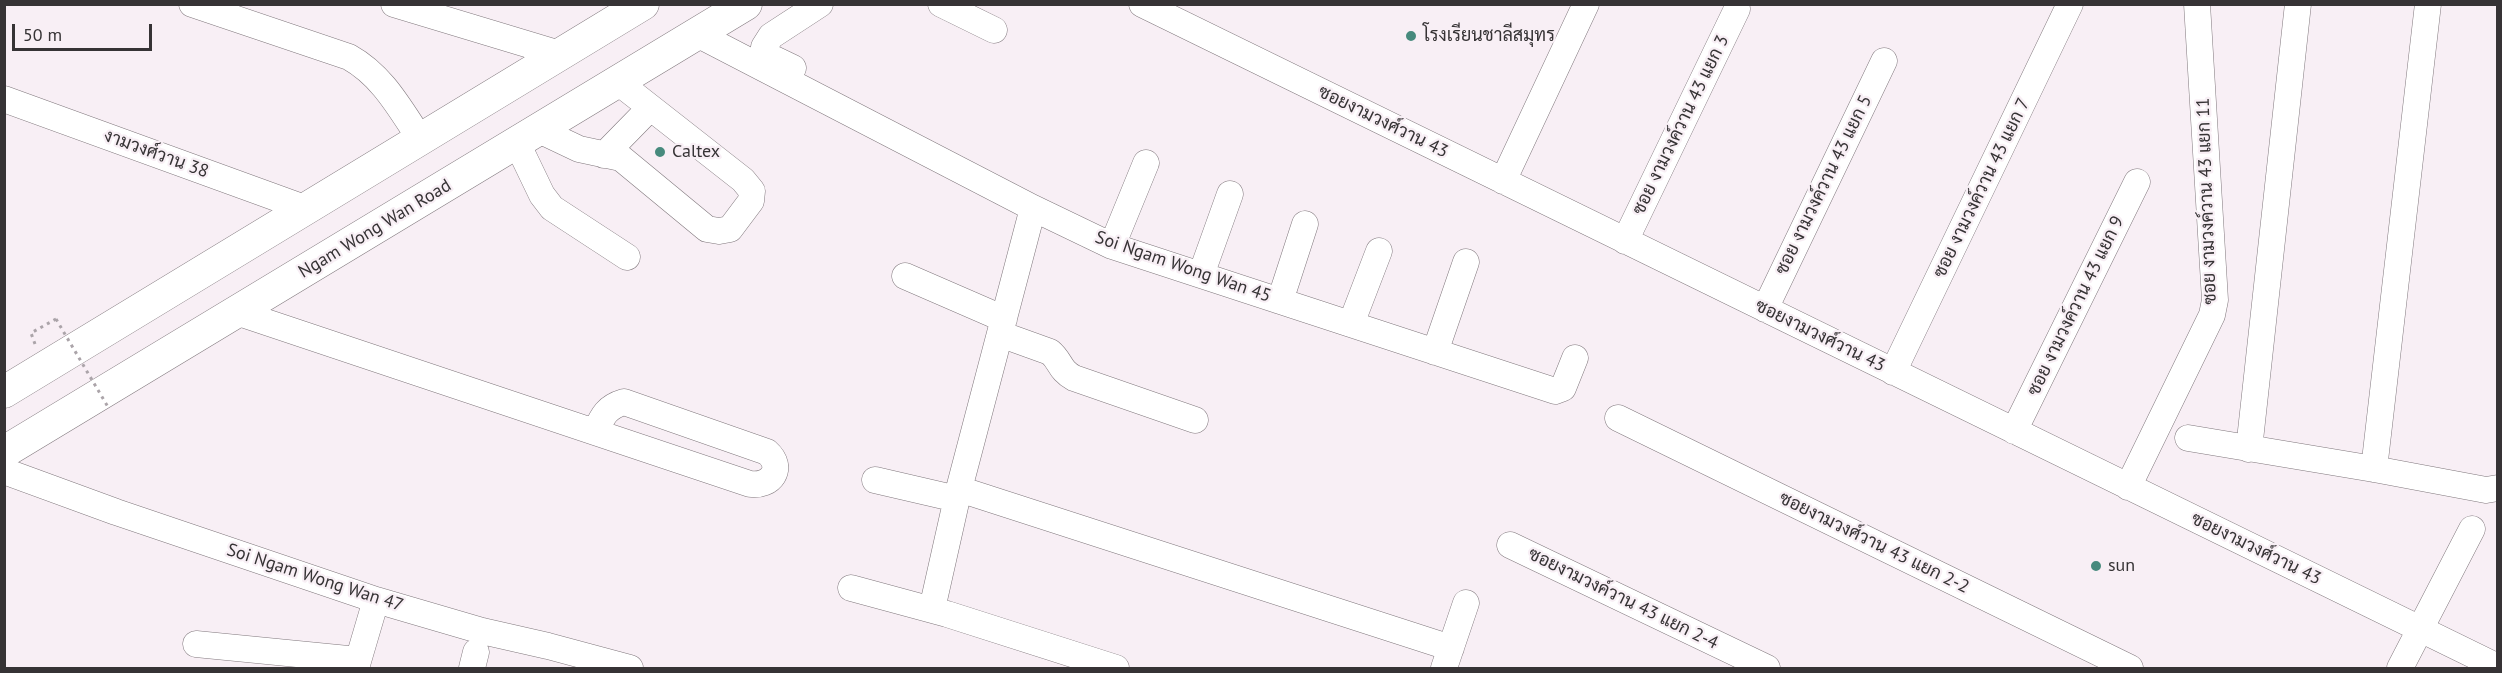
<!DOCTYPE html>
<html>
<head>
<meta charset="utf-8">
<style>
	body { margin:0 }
	#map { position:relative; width:2502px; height:673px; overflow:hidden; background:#f8eff5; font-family:"PT Sans",sans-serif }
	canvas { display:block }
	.frame { position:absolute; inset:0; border:6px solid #363335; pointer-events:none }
	.scale { position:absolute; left:12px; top:24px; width:140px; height:27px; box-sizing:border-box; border:3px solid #363335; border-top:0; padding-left:8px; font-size:18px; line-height:21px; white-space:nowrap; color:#363335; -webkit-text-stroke:4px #f8eff5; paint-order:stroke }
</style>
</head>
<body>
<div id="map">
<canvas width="2502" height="673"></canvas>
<div class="frame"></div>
<div class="scale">50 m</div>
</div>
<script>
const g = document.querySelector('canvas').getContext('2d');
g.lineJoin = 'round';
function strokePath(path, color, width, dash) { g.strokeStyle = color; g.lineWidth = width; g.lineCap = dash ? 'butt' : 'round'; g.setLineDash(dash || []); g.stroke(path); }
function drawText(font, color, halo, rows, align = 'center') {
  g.font = font + ' "PT Sans",Sarabun,sans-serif'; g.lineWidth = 4.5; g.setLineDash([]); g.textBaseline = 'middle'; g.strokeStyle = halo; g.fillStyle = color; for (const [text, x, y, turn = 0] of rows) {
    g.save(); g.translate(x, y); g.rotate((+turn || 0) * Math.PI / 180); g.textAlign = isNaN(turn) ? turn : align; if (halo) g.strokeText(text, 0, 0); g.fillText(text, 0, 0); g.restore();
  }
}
const path = new Path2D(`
	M 35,344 L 31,333 L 56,319`);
const minor = new Path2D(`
	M 192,4 L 349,57 C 383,76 400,109 421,140
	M 394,4 L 563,55
	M 941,4 L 994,30
	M 1142,4 L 2498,667
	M 697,34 L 1033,208 L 1112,246 L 1555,391 L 1563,388 L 1575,358
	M 793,68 L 768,56 L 764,47 L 771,36 L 820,4
	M 4,99 L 307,209
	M 539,130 L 579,149 L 621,158 L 707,229 L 719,231 L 730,229 L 751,201 L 752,191 L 743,180 L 618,82
	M 517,143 L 542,195 L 552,208 L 627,257
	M 604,155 L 650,108
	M 1503,181 L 1586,4
	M 1625,241 L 1737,9
	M 1112,246 L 1146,163
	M 1201,275 L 1230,194
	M 905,276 L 1004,319
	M 1280,301 L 1305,224
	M 1765,309 L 1884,61
	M 236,312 L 750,484 C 771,487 785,468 767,452 L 624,402 C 607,407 603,415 595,432
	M 1351,324 L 1379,251
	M 1000,334 L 1050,352 C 1061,361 1059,370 1074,378 L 1195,420
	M 1435,352 L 1466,262
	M 1893,372 L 2070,4
	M 1618,418 L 2130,668
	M 2014,431 L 2137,182
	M 2188,438 L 2374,469 L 2486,490 L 2498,488
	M 2249,449 L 2298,4
	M 2374,469 L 2428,4
	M 4,471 L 116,512 L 376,600 L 482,631 L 548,646 L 630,668
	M 875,480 L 957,499
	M 2128,487 L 2212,315 L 2215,300 L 2197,4
	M 959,489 L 1451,648
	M 1510,545 L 1767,668
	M 851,588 L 947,614 L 1116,668
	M 932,609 L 959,489 L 1033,208
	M 196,644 L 358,660
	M 356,668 L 376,600
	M 472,668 L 476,652
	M 1444,668 L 1466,603
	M 2400,668 L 2472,529`);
const major = new Path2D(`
	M 4,392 L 643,4
	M 4,452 L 746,4`);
const pathBridge = new Path2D(`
	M 56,319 L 108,407`);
const markers = [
	[1411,36,6,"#478a7d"],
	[660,152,6,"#478a7d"],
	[2096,566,6,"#478a7d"]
];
const poiNames = [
	["โรงเรียนชาลีสมุทร",1423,36],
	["Caltex",672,152],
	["sun",2108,566]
];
const streetNames = [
	["ซอยงามวงศ์วาน 43",1383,122,26],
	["ซอย งามวงค์วาน 43 แยก 3",1681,125,-64],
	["งามวงศ์วาน 38",156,154,20],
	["ซอย งามวงค์วาน 43 แยก 5",1824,185,-64],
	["ซอย งามวงค์วาน 43 แยก 7",1982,188,-64],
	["ซอย งามวงค์วาน 43 แยก 11",2207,201,-92],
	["Ngam Wong Wan Road",375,229,-31],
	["Soi Ngam Wong Wan 45",1183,267,19],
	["ซอย งามวงค์วาน 43 แยก 9",2076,306,-64],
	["ซอยงามวงศ์วาน 43",1820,336,26],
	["ซอยงามวงศ์วาน 43 แยก 2-2",1874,543,26],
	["ซอยงามวงศ์วาน 43",2256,549,26],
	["Soi Ngam Wong Wan 47",315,578,18],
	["ซอยงามวงค์วาน 43 แยก 2-4",1623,599,26]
];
strokePath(minor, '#80787d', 27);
strokePath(major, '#80787d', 33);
strokePath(path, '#aba4a9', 3, [3, 4.5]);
strokePath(minor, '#fff', 26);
strokePath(major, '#fff', 32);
strokePath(pathBridge, '#aba4a9', 3, [3, 4.5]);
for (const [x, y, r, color] of markers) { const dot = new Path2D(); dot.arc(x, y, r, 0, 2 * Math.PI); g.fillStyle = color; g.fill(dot); strokePath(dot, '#f8eff5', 2); }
drawText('18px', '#363335', '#f8eff5', poiNames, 'left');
drawText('18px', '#363335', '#f8eff5', streetNames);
</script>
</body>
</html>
